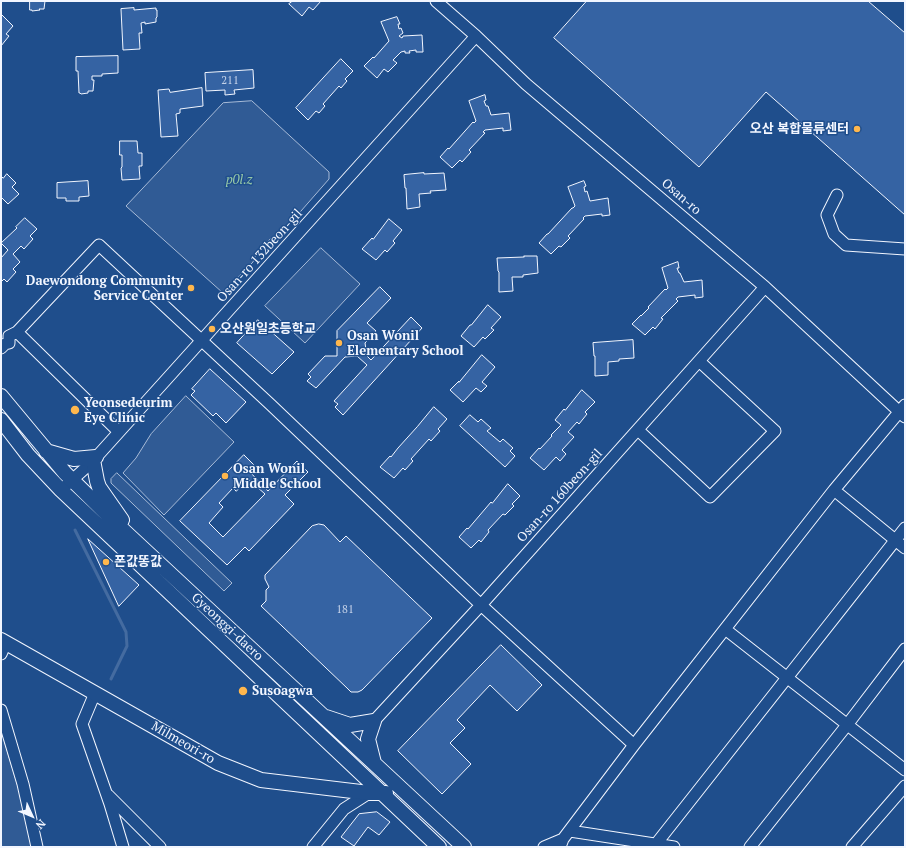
<!DOCTYPE html>
<html>
<head>
<meta charset="utf-8">
<style>
	body { margin:0 }
	#map { position:relative; width:906px; height:848px; overflow:hidden; background:#1f4e8c; font-family:"PT Serif",serif }
	canvas { display:block }
	.frame { position:absolute; inset:0; border:2px solid #f2f6ff; pointer-events:none }
	.north { position:absolute; left:12px; top:796px; width:40px; height:40px; -webkit-text-stroke:3px #1f4e8c; paint-order:stroke; rotate:134deg; font-size:11px; font-weight:700; line-height:16px; text-align:center; color:#f2f6ff }
	.north::after { content:''; display:block; margin:auto; width:14px; height:18px; background:#f2f6ff; clip-path:polygon(50% 0,100% 100%,50% 72%,0 100%) }
</style>
</head>
<body>
<div id="map">
<canvas width="906" height="848"></canvas>
<div class="frame"></div>
<div class="north">N</div>
</div>
<script>
const g = document.querySelector('canvas').getContext('2d');
g.lineJoin = 'round';
function fill(path, color) { g.fillStyle = color; g.fill(path, 'evenodd'); }
function strokePath(path, color, width, dash) { g.strokeStyle = color; g.lineWidth = width; g.lineCap = dash ? 'butt' : 'round'; g.setLineDash(dash || []); g.stroke(path); }
function drawText(font, color, halo, rows, align = 'center') {
  g.font = font + ' "PT Serif","Noto Sans KR",serif'; g.lineWidth = 3; g.setLineDash([]); g.textBaseline = 'middle'; g.strokeStyle = halo; g.fillStyle = color; for (const [text, x, y, turn = 0] of rows) {
    g.save(); g.translate(x, y); g.rotate((+turn || 0) * Math.PI / 180); g.textAlign = isNaN(turn) ? turn : align; if (halo) g.strokeText(text, 0, 0); g.fillText(text, 0, 0); g.restore();
  }
}
const built = new Path2D(`
	M 252,101 L 329,172 L 329,179 L 280,235 L 272,237 L 256,254 L 253,262 L 223,293 L 126,206 L 223,103 Z
	M 321,248 L 360,284 L 305,343 L 265,306 Z
	M 186,396 L 234,442 L 164,515 L 123,473 L 136,458 L 151,434 Z
	M 117,473 L 232,583 L 224,591 L 111,483 L 111,479 Z
	M 1,730 L 36,847 L 1,847 Z`);
const stream = new Path2D(`
	M 75,530 L 126,632 L 127,646 L 111,679`);
const building = new Path2D(`
	M 30,1 L 45,1 L 44,9 L 39,9 L 40,10 L 32,11 L 32,10 L 30,10 Z
	M 293,1 L 321,1 L 313,10 L 309,7 L 302,16 L 289,4 Z
	M 587,1 L 868,1 L 905,33 L 905,215 L 766,92 L 699,167 L 554,38 Z
	M 134,8 L 134,10 L 156,8 L 156,10 L 157,10 L 157,17 L 156,18 L 156,22 L 145,24 L 145,22 L 141,23 L 142,33 L 139,33 L 140,49 L 123,50 L 121,9 Z
	M 1,15 L 2,15 L 13,26 L 6,34 L 9,36 L 1,46 Z
	M 397,17 L 400,24 L 398,24 L 399,29 L 401,28 L 403,33 L 399,36 L 402,38 L 403,36 L 422,35 L 423,52 L 416,52 L 416,50 L 409,51 L 410,53 L 405,53 L 405,51 L 401,52 L 393,60 L 397,63 L 388,72 L 384,69 L 377,78 L 364,66 L 373,57 L 374,58 L 389,41 L 381,22 Z
	M 118,56 L 118,73 L 102,74 L 102,76 L 92,76 L 92,80 L 94,80 L 93,91 L 88,91 L 88,93 L 81,94 L 80,93 L 79,93 L 78,71 L 76,71 L 76,57 Z
	M 341,59 L 353,71 L 345,79 L 347,81 L 341,88 L 339,86 L 323,104 L 325,106 L 319,113 L 316,111 L 308,120 L 296,108 Z
	M 253,70 L 254,88 L 234,90 L 235,94 L 225,95 L 225,90 L 206,91 L 205,73 Z
	M 202,88 L 203,106 L 180,109 L 180,113 L 176,114 L 178,136 L 161,137 L 158,90 L 169,89 L 170,92 Z
	M 485,95 L 486,100 L 484,101 L 486,106 L 488,106 L 491,115 L 509,113 L 511,130 L 503,131 L 503,128 L 485,130 L 483,132 L 485,133 L 469,150 L 471,152 L 462,162 L 460,160 L 452,168 L 440,157 L 448,148 L 449,149 L 473,122 L 474,123 L 476,121 L 469,101 Z
	M 120,141 L 137,141 L 138,153 L 142,153 L 142,166 L 139,166 L 140,179 L 122,180 L 121,168 L 122,167 L 122,155 L 120,155 Z
	M 424,173 L 424,174 L 444,173 L 446,190 L 430,191 L 431,193 L 419,194 L 420,207 L 407,209 L 406,188 L 405,188 L 404,175 Z
	M 7,174 L 16,183 L 12,187 L 19,194 L 8,204 L 1,197 L 1,176 L 3,178 Z
	M 88,181 L 89,196 L 79,197 L 79,201 L 66,201 L 66,198 L 57,198 L 57,183 Z
	M 584,181 L 586,186 L 584,187 L 585,192 L 587,191 L 590,201 L 608,198 L 610,215 L 602,216 L 602,214 L 585,216 L 583,218 L 584,219 L 568,236 L 570,238 L 561,247 L 559,246 L 551,254 L 539,243 L 547,234 L 548,234 L 572,208 L 573,208 L 575,206 L 568,187 Z
	M 25,218 L 37,229 L 30,236 L 33,239 L 24,249 L 21,246 L 13,254 L 20,262 L 13,269 L 16,272 L 7,282 L 4,279 L 1,282 L 1,258 L 8,250 L 1,243 L 17,228 L 16,227 Z
	M 389,219 L 402,230 L 393,241 L 395,243 L 387,252 L 385,250 L 376,260 L 362,249 L 372,238 L 373,239 Z
	M 524,256 L 537,256 L 538,273 L 523,275 L 523,277 L 512,277 L 513,291 L 499,292 L 499,272 L 498,271 L 497,258 L 524,257 Z
	M 678,262 L 679,268 L 677,268 L 679,273 L 680,273 L 684,282 L 702,280 L 703,297 L 695,298 L 695,295 L 678,297 L 676,299 L 678,301 L 661,318 L 663,319 L 655,329 L 653,327 L 645,335 L 632,324 L 641,315 L 641,316 L 649,308 L 648,307 L 665,289 L 666,290 L 668,288 L 662,268 Z
	M 380,287 L 391,298 L 367,323 L 376,331 L 365,343 L 367,356 L 371,360 L 411,317 L 422,328 L 343,415 L 335,407 L 338,404 L 334,401 L 367,365 L 357,356 L 345,357 L 316,388 L 307,381 L 311,377 L 308,374 L 325,356 L 337,356 L 337,331 Z
	M 488,305 L 501,317 L 491,328 L 494,330 L 485,339 L 483,337 L 474,347 L 461,336 L 470,325 L 471,325 Z
	M 258,320 L 294,352 L 272,374 L 237,343 Z
	M 633,340 L 634,358 L 619,359 L 619,361 L 608,362 L 608,375 L 595,376 L 595,356 L 594,356 L 593,343 Z
	M 482,355 L 495,367 L 482,382 L 487,386 L 481,392 L 476,388 L 463,402 L 450,390 L 459,381 L 459,382 Z
	M 210,369 L 246,402 L 226,423 L 216,413 L 213,416 L 191,395 L 195,391 L 192,389 Z
	M 582,390 L 595,402 L 585,412 L 587,414 L 579,424 L 577,422 L 568,432 L 574,437 L 562,450 L 566,454 L 560,461 L 556,457 L 544,470 L 530,458 L 539,448 L 540,449 L 552,436 L 551,435 L 561,425 L 555,420 L 564,409 L 565,410 Z
	M 434,407 L 447,419 L 438,429 L 440,431 L 431,441 L 429,439 L 411,459 L 413,461 L 405,470 L 403,468 L 394,478 L 380,467 L 390,456 L 391,457 L 398,448 L 417,427 Z
	M 470,415 L 478,422 L 481,419 L 491,428 L 487,431 L 500,442 L 503,439 L 513,448 L 510,451 L 515,456 L 505,467 L 460,426 Z
	M 244,455 L 254,465 L 249,471 L 268,491 L 297,461 L 308,472 L 285,495 L 294,504 L 249,551 L 245,547 L 227,565 L 180,521 ZM 248,479 L 265,494 L 223,537 L 209,523 L 223,507 L 219,503 L 233,488 L 236,491 Z
	M 508,484 L 520,496 L 512,504 L 514,506 L 505,515 L 503,514 L 488,530 L 489,532 L 481,542 L 479,540 L 471,548 L 459,537 L 467,528 L 468,529 L 491,502 L 492,503 Z
	M 319,524 L 324,525 L 340,542 L 346,536 L 432,618 L 362,690 L 358,692 L 351,692 L 347,688 L 261,606 L 266,601 L 266,590 L 269,587 L 265,579 L 265,575 L 312,526 Z
	M 88,539 L 139,585 L 119,606 Z
	M 501,645 L 542,685 L 517,711 L 490,685 L 457,720 L 465,728 L 450,743 L 471,764 L 442,794 L 398,751 Z
	M 377,812 L 390,822 L 379,835 L 368,827 L 354,846 L 341,837 L 359,814 Z`);
const minor = new Path2D(`
	M 436,1 L 476,36 L 526,84 L 765,287 L 905,417
	M 837,195 L 827,215 L 834,234 L 846,245 L 905,249
	M 1,348 L 5,344 L 9,343 L 9,336 L 17,332
	M 638,430 L 710,497 L 775,431 L 699,361
	M 119,432 L 17,332 L 99,245 L 271,405 L 481,605 L 634,745
	M 61,490 L 91,463 L 119,432 L 476,36
	M 834,490 L 905,548
	M 725,629 L 905,770
	M 1,654 L 6,643
	M 95,693 L 82,724 L 110,804 L 123,847
	M 1,710 L 23,784 L 37,847
	M 374,721 L 481,605 L 765,287
	M 108,795 L 160,847
	M 570,831 L 674,847
	M 313,847 L 344,809 L 369,793
	M 544,847 L 563,839
	M 560,847 L 563,839 L 634,745 L 834,490 L 905,405
	M 655,847 L 656,844 L 905,528
	M 750,847 L 847,725 L 905,649
	M 852,847 L 905,786`);
const major = new Path2D(`
	M 1,396 L 65,473 L 121,528 L 464,847
	M 1,420 L 28,455 L 61,490 L 439,847
	M 46,451 L 74,459 L 96,457
	M 93,460 L 97,481 L 99,487 L 122,520
	M 1,640 L 218,763 L 261,780 L 369,793 L 386,793
	M 326,717 L 350,725 L 374,721 L 368,739 L 374,763`);
const markers = [
	[857,129,4,"#ffb74d"],
	[191,288,4,"#ffb74d"],
	[212,329,4,"#ffb74d"],
	[339,343,4,"#ffb74d"],
	[75,410,5,"#ffb74d"],
	[225,476,4,"#ffb74d"],
	[106,562,4,"#ffb74d"],
	[243,691,5,"#ffb74d"]
];
const numberNames = [
	["211",230,81],
	["181",345,610]
];
const poiNames = [
	["오산 복합물류센터",849,129,"right"],
	["Daewondong Community",183,281,"right"],
	["Service Center",183,296,"right"],
	["오산원일초등학교",220,329],
	["Osan Wonil",347,336],
	["Elementary School",347,351],
	["Yeonsedeurim",84,403],
	["Eye Clinic",84,418],
	["Osan Wonil",233,469],
	["Middle School",233,484],
	["폰값똥값",114,562],
	["Susoagwa",252,691]
];
const parkNames = [
	["p0l.z",239,180]
];
const streetNames = [
	["Osan-ro",681,197,41],
	["Osan-ro 132beon-gil",260,256,-48],
	["Osan-ro 160beon-gil",560,496,-48],
	["Gyeonggi-daero",227,627,43],
	["Milmeori-ro",183,743,30]
];
fill(built, '#305b95');
strokePath(built, '#a8bbd7', 1);
strokePath(stream, '#446ba0', 3);
fill(building, '#3563a3');
strokePath(building, '#f2f6ff', 1);
strokePath(minor, '#f2f6ff', 13);
strokePath(major, '#f2f6ff', 16);
strokePath(minor, '#1f4e8c', 11);
strokePath(major, '#1f4e8c', 14);
for (const [x, y, r, color] of markers) { const dot = new Path2D(); dot.arc(x, y, r, 0, 2 * Math.PI); g.fillStyle = color; g.fill(dot); strokePath(dot, '#1f4e8c', 1.5); }
drawText('11px', '#c3d1e8', null, numberNames);
drawText('bold 13px', '#f2f6ff', '#1f4e8c', poiNames, 'left');
drawText('italic 13px', '#97c8a6', '#1f4e8c', parkNames);
drawText('13px', '#f2f6ff', '#1f4e8c', streetNames);
</script>
</body>
</html>
